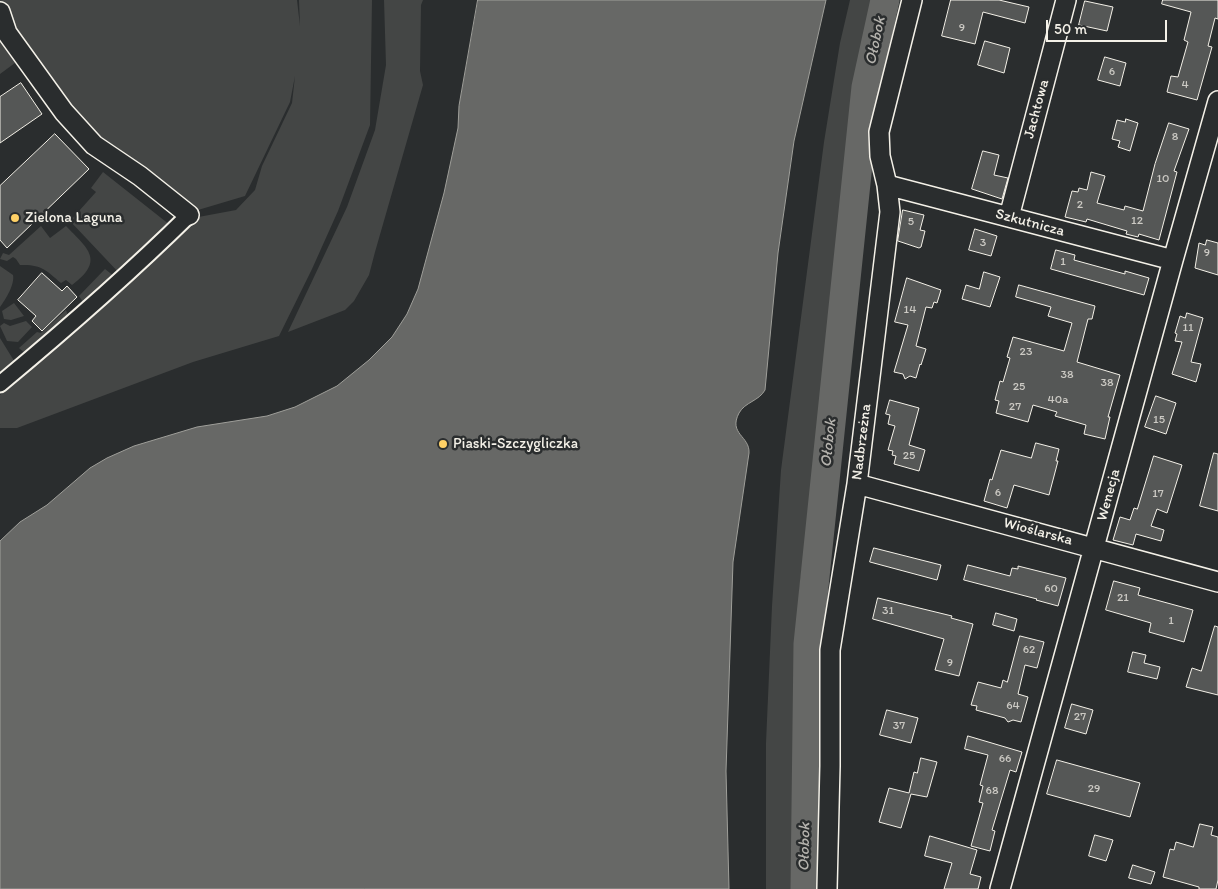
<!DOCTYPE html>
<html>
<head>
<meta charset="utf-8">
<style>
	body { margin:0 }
	#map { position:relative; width:1218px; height:889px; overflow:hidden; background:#2a2d2e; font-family:Itim,sans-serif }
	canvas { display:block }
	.scale { position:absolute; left:1046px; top:20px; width:121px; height:22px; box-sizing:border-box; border:2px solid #f4f1e8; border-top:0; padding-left:6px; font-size:15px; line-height:18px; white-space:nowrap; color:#f4f1e8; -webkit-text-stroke:4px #2a2d2e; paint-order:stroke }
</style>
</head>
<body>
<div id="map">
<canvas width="1218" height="889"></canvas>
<div class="scale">50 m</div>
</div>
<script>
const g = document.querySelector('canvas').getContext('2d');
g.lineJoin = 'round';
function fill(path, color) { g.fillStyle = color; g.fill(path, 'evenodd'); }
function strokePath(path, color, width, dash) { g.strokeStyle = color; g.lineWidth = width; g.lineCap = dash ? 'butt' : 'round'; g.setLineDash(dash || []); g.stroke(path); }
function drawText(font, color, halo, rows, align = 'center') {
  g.font = font + ' Itim,sans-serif'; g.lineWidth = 5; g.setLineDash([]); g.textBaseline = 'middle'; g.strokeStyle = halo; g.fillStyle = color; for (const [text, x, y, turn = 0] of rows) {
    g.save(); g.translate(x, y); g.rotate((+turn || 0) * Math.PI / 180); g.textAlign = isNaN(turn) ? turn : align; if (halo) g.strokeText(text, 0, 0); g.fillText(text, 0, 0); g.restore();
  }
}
const green = new Path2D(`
	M 0,0 L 297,0 L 300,26 L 299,0 L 372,0 L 370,125 L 338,211 L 312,269 L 279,336 L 193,362 L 17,428 L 0,428 L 0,395 L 17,379 L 193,218 L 236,210 L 255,190 L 262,166 L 292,103 L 295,76 L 290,102 L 245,196 L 198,210 L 160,185 L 103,142 L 19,60 L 0,74 Z
	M 384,0 L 423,0 L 421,5 L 420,71 L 423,85 L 375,252 L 369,275 L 354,301 L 345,310 L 288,332 L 347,207 L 375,130 L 386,65 Z
	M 850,0 L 876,0 L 860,76 L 848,155 L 833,280 L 815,466 L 800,584 L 796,647 L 799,853 L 798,889 L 766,889 L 766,743 L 772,606 L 781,470 L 824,142 L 840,43 Z
	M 103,172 L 170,225 L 120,274 L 70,221 L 96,192 L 91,188 Z
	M 41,226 L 50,238 L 66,226 C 87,248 106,260 72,285 L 66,280 L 61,283 C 46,270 41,264 20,265 L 16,259 L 13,257 L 7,261 L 0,259 L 3,253 L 9,255 Z
	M 0,266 L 13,275 C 15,284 6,299 0,307 Z
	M 105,269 L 115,277 L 85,305 L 79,296 Z
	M 14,303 L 24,316 L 11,320 L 4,319 L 2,311 Z
	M 66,310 L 70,322 L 27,355 L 19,348 L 37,332 L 41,333 Z
	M 26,321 L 32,327 L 18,342 L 7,341 L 0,326 L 4,323 L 10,326 Z
	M 0,338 L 16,364 L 0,379 Z`);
const water = new Path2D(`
	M 478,0 L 826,0 L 794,141 L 778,253 L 765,390 C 759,401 745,402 739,413 C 728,434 750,436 749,453 L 733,562 L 726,771 L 729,889 L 0,889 L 0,541 L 20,522 L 47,505 L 90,468 L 107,458 L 134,446 L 197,427 L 267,416 L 295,407 L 337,386 L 369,360 L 392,337 L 407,314 L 418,289 L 444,193 L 458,128 L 459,106 Z`);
const river = new Path2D(`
	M 805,889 L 808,644 L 866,87 L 885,0`);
const building = new Path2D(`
	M 951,0 L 999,0 L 1029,7 L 1025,23 L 983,12 L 975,44 L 942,36 Z
	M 1163,0 L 1218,0 L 1218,19 L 1215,18 L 1208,46 L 1212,47 L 1197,100 L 1167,92 L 1171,76 L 1178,77 L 1188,42 L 1184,40 L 1191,12 L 1162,4 Z
	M 1085,1 L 1113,7 L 1107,31 L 1079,25 Z
	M 985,41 L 1010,48 L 1004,73 L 978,65 Z
	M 1105,57 L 1126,63 L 1120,86 L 1098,80 Z
	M 21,83 L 42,114 L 0,143 L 0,97 Z
	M 1126,119 L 1138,123 L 1130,151 L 1118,147 L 1120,141 L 1112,139 L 1117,120 L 1125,122 Z
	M 1169,123 L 1189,129 L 1174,171 L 1177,172 L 1159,240 L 1139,234 L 1138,237 L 1126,234 L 1127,231 L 1087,219 L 1086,222 L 1065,217 L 1072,191 L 1078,192 L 1079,188 L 1087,190 L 1091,172 L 1105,176 L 1097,203 L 1124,210 L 1125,206 L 1143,211 L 1155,164 Z
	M 55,134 L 89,169 L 7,248 L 0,240 L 0,186 Z
	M 983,151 L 999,155 L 994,175 L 1008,178 L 1002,199 L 972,189 Z
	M 903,210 L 924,215 L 920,230 L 925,231 L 921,247 L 919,248 L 898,241 Z
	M 975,229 L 997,236 L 991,256 L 969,250 Z
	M 1207,240 L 1218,243 L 1218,275 L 1195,268 L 1199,243 L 1205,245 Z
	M 1056,250 L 1075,255 L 1074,260 L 1125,274 L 1125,271 L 1149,278 L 1144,295 L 1051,269 Z
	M 984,272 L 1000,277 L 990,307 L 962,299 L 966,285 L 979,289 Z
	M 42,273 L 62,291 L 67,286 L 77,297 L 42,331 L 32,321 L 36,316 L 18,300 Z
	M 907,278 L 941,290 L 937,303 L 934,302 L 932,308 L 926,307 L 916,346 L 926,349 L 921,365 L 920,364 L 916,378 L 910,376 L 905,379 L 903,374 L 894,372 L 908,325 L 895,322 Z
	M 1019,285 L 1095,306 L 1092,319 L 1088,319 L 1077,362 L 1120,375 L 1108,417 L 1110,417 L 1105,439 L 1084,434 L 1086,425 L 1055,416 L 1057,412 L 1033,405 L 1028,422 L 996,413 L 999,401 L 995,400 L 1000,381 L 1003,382 L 1010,358 L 1007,357 L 1013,337 L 1064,351 L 1072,323 L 1048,316 L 1051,307 L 1016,297 Z
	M 1187,313 L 1203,318 L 1191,362 L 1201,364 L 1196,382 L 1172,374 L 1182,342 L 1175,341 L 1177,334 L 1175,333 L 1180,316 L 1185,318 Z
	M 1156,396 L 1176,403 L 1166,434 L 1145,427 Z
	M 890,400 L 919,408 L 909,445 L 925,450 L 919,471 L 894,464 L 896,456 L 892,455 L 893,451 L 888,450 L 895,426 L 888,424 L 890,415 L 886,414 Z
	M 1036,443 L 1059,449 L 1056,461 L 1058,461 L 1049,495 L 1014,485 L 1007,508 L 984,501 L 990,479 L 992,480 L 1001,450 L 1031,458 Z
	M 1214,453 L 1218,454 L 1218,511 L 1200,506 Z
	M 1154,456 L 1182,465 L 1167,513 L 1157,509 L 1151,526 L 1164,530 L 1161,541 L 1136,534 L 1133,545 L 1113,540 L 1120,517 L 1130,520 L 1134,508 L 1137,509 Z
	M 874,548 L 941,565 L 937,580 L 870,562 Z
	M 968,565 L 1010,576 L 1012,568 L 1018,569 L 1018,566 L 1066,578 L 1058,606 L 1036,600 L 1037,599 L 964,580 Z
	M 1114,581 L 1140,588 L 1138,595 L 1193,610 L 1184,642 L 1149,632 L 1151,623 L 1106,610 Z
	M 878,598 L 952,616 L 951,618 L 973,624 L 959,676 L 935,670 L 944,639 L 873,619 Z
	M 996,613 L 1017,619 L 1014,631 L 993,625 Z
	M 1215,626 L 1218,627 L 1218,695 L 1186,687 L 1192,668 L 1201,671 Z
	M 1020,636 L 1044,642 L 1037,668 L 1025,665 L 1018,694 L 1028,697 L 1021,722 L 1013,720 L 1008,722 L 1005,718 L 976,710 L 977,706 L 971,705 L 978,682 L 1001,688 L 1003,680 L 1007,682 Z
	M 1133,652 L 1146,655 L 1144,663 L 1160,667 L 1157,679 L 1128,672 Z
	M 1072,704 L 1093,710 L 1086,734 L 1065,728 Z
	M 887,710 L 918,718 L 911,743 L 880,735 Z
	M 968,736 L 1022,752 L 1016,772 L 1010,770 L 992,830 L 995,831 L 990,851 L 971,846 L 983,803 L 979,802 L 983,786 L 980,785 L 988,755 L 965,749 Z
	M 921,758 L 937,762 L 927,797 L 911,794 L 901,828 L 879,822 L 889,788 L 909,793 L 914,772 L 917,773 Z
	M 1057,760 L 1140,783 L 1130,817 L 1047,794 Z
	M 1200,824 L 1213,827 L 1211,835 L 1218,837 L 1218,880 L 1216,889 L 1199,889 L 1199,887 L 1163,877 L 1170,849 L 1174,850 L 1176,842 L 1193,847 Z
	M 1095,835 L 1113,840 L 1106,861 L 1089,856 Z
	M 930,836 L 977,850 L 970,874 L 981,877 L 978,889 L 944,889 L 952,863 L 925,856 Z
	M 1133,865 L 1155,872 L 1151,884 L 1129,878 Z`);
const pedestrian = new Path2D(`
	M 0,384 C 65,330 129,274 189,215`);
const minor = new Path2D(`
	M 0,12 L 7,33 L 64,112 L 94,145 L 140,176 L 189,215
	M 887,185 L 1173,260
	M 1009,217 L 1066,0
	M 857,484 L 1218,582
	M 827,889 L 830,766 L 830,650 L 857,484 L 890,212 L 887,185 L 880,156 L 879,132 L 912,0
	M 1000,889 L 1173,260 L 1218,101`);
const markers = [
	[15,218,5,"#ffd166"],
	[443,444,5,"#ffd166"]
];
const numberNames = [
	["9",962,28],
	["6",1112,72],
	["4",1185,85],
	["8",1175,137],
	["10",1163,179],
	["2",1080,205],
	["12",1137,221],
	["5",911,222],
	["3",983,243],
	["9",1207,253],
	["1",1063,262],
	["14",910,310],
	["11",1188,328],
	["23",1026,352],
	["38",1067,375],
	["38",1107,383],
	["25",1019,387],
	["40a",1058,400],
	["27",1015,407],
	["15",1159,420],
	["25",909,456],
	["6",998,493],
	["17",1158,494],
	["60",1051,589],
	["21",1123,598],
	["31",888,611],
	["1",1171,621],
	["62",1029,650],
	["9",950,663],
	["64",1013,706],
	["27",1080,717],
	["37",899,726],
	["66",1005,759],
	["29",1094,789],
	["68",992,791]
];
const streetNames = [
	["Jachtowa",1037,109,-75],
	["Szkutnicza",1030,223,15],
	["Nadbrzeżna",862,442,-83],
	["Wenecja",1109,495,-75],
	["Wioślarska",1038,532,15]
];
const poiNames = [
	["Zielona Laguna",25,218],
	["Piaski-Szczygliczka",453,444]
];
const waterNames = [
	["Ołobok",876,41,-78],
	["Ołobok",829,443,-84],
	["Ołobok",805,847,-89]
];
fill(green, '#444645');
fill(water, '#676866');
strokePath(water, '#9f9f9a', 1);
strokePath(river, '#676866', 29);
fill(building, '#555756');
strokePath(building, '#f4f1e8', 1);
strokePath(pedestrian, '#f4f1e8', 19);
strokePath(minor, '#f4f1e8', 22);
strokePath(pedestrian, '#2a2d2e', 15);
strokePath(minor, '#2a2d2e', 19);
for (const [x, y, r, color] of markers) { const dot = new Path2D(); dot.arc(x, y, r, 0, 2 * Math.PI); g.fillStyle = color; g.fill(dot); strokePath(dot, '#2a2d2e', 2); }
drawText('12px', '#cccac4', null, numberNames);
drawText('15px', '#f4f1e8', '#2a2d2e', streetNames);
drawText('15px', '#f4f1e8', '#2a2d2e', poiNames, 'left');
drawText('italic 16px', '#b5b3ae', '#2a2d2e', waterNames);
</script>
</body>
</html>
